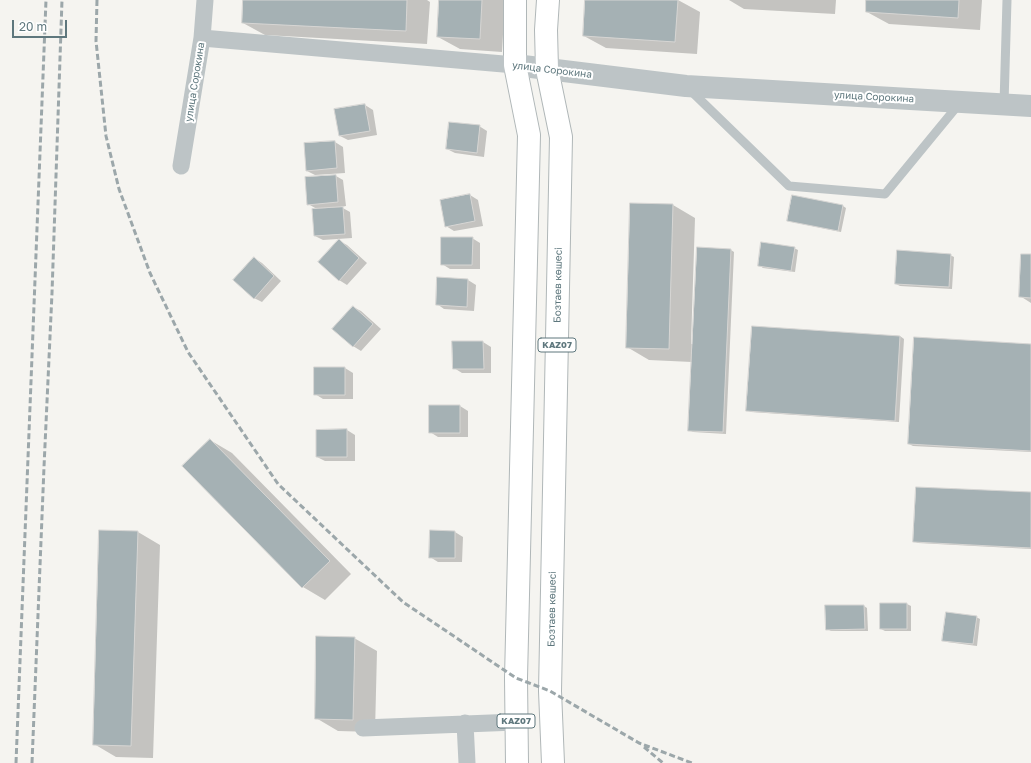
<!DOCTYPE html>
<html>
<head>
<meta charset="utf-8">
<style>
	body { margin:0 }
	#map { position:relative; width:1031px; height:763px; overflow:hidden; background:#f5f4f0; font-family:"Golos Text",sans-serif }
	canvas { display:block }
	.scale { position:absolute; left:12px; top:20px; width:55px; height:18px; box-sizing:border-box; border:2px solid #5e777d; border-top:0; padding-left:5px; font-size:12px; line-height:14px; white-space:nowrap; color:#5e777d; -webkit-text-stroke:3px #fff; paint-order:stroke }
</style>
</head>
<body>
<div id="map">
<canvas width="1031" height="763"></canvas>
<div class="scale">20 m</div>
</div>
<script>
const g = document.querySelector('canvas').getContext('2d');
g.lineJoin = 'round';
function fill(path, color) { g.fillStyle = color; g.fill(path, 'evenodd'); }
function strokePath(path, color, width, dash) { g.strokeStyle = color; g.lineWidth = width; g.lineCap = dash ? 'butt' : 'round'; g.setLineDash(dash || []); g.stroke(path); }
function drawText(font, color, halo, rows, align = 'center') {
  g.font = font + ' "Golos Text",sans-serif'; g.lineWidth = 4; g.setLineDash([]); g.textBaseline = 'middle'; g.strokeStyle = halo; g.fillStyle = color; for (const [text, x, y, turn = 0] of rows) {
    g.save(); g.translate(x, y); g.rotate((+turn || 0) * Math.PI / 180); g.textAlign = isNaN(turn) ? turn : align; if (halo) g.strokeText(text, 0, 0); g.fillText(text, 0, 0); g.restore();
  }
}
const shadow = new Path2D(`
	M 244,0 L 427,0 L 430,2 L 427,44 L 265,35 L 243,23 Z
	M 440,0 L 505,0 L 502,52 L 460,49 L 438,37 Z
	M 586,0 L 678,0 L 700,12 L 697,54 L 606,48 L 584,36 Z
	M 729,0 L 836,0 L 835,14 L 744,9 Z
	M 867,0 L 982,0 L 980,30 L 889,24 L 867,12 Z
	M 365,105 L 373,110 L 377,135 L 348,140 L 340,136 L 335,110 Z
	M 479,126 L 487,131 L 484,157 L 455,153 L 447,149 Z
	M 335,142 L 343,147 L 345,173 L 315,175 L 307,171 Z
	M 336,176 L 343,180 L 346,206 L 341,207 L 350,212 L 352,238 L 323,240 L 315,236 L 317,209 L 308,204 Z
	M 470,195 L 478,200 L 483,226 L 454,231 L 446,226 L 441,200 Z
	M 673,205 L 695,218 L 691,344 L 693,344 L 731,250 L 734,252 L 726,434 L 693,432 L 689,430 L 692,362 L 649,360 L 627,347 Z
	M 843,206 L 846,208 L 841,232 L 792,222 L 788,220 Z
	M 472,238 L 480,243 L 480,269 L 450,269 L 442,264 Z
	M 339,241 L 347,245 L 367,263 L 347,285 L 339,280 Z
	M 794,248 L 798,250 L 795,272 L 763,268 L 759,265 Z
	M 950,255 L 954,257 L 952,289 L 900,286 L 896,284 Z
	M 1031,255 L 1031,303 L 1020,296 Z
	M 254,258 L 262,263 L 281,281 L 262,302 L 254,298 Z
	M 468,280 L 476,285 L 474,311 L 444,309 L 437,304 Z
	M 353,307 L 361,311 L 381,329 L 361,351 L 353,346 Z
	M 753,327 L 900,336 L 904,339 L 899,422 L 751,412 L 747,410 Z
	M 453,342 L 483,342 L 491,347 L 491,373 L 462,373 L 454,368 Z
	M 1031,345 L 1031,452 L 913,446 L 909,444 Z
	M 315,368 L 345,368 L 353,373 L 353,399 L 323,399 L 315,394 Z
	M 460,406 L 468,411 L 468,437 L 438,437 L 430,432 Z
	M 347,430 L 355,435 L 355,461 L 325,461 L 317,457 Z
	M 210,440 L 232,453 L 351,574 L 325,600 L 303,587 Z
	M 1031,493 L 1031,549 L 918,543 L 914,541 Z
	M 138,532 L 160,545 L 153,758 L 116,757 L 94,744 Z
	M 455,532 L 463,537 L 462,562 L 438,562 L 430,557 Z
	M 907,604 L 911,606 L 911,631 L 885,631 L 881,629 Z
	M 864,606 L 867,608 L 868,631 L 831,631 L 827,629 Z
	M 976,617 L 980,619 L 977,646 L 947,642 L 943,640 Z
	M 354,638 L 377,651 L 375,732 L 338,731 L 316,718 Z`);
const building = new Path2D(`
	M 243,0 L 407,0 L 406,31 L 242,23 Z
	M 439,0 L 482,0 L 480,39 L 437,37 Z
	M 585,0 L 678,0 L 675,42 L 583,36 Z
	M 866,0 L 959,0 L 958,18 L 866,12 Z
	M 365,104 L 370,131 L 339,136 L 334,109 Z
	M 449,122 L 480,125 L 477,153 L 446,149 Z
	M 335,141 L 337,168 L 306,171 L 304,143 Z
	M 336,175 L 338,202 L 307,205 L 305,177 Z
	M 470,194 L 475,221 L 445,227 L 440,200 Z
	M 792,195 L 843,205 L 838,231 L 787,221 Z
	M 630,203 L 673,204 L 669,349 L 626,348 Z
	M 343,207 L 345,234 L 314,236 L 312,209 Z
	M 441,237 L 473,237 L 472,265 L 441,265 Z
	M 339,239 L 359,258 L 339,281 L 318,262 Z
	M 761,242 L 795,247 L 791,271 L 758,266 Z
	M 697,247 L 731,249 L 723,432 L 688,431 Z
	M 897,250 L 951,254 L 949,287 L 895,284 Z
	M 1021,254 L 1031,254 L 1031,298 L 1019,297 Z
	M 254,257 L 274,276 L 254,299 L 233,280 Z
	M 437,277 L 468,279 L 467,307 L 436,305 Z
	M 353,306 L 373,324 L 353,347 L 332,329 Z
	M 752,326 L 900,336 L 895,421 L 746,411 Z
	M 914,337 L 1031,344 L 1031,451 L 908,444 Z
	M 452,341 L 483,341 L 484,369 L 453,369 Z
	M 314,367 L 345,367 L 345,395 L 314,395 Z
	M 429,405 L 460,405 L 460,433 L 429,433 Z
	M 347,429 L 347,457 L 316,457 L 316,430 Z
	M 210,439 L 330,561 L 302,588 L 182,466 Z
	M 916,487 L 1031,492 L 1031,548 L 913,542 Z
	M 99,530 L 138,531 L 131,746 L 93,745 Z
	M 430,530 L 455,531 L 455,558 L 429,558 Z
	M 880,603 L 907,603 L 907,629 L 880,629 Z
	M 825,605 L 864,605 L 865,629 L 826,630 Z
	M 946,612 L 977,616 L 973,644 L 942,641 Z
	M 316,636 L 355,637 L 353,720 L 315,719 Z`);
const service = new Path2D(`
	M 690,90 L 789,186 L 885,194 L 959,104
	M 1004,104 L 1007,0`);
const minor = new Path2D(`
	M 202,38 L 205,0
	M 181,166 L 202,38 L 515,65
	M 465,723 L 467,763
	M 363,728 L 516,722`);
const tertiary = new Path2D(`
	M 515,65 L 686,86 L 1031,106`);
const trunk = new Path2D(`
	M 515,0 L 515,65 L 529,135 L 516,678 L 517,763
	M 548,0 L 546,30 L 547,69 L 561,137 L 550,691 L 553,763`);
const rail = new Path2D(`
	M 97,0 L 96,41 L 106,136 L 119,189 L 150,273 L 188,352 L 278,484 L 403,602 L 516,678 L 550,691 L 639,743 L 692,763
	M 644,747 L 663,763
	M 16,763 L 46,0
	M 32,763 L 44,467 L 52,293 L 62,0`);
const shields = [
	[557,345,38],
	[516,721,38]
];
const shieldNames = [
	["KAZ07",557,345],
	["KAZ07",516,721]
];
const streetNames = [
	["улица Сорокина",552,70,7],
	["улица Сорокина",195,82,-81],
	["улица Сорокина",874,97,3],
	["Бозтаев көшесі",558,285,-89],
	["Бозтаев көшесі",552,609,-89]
];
fill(shadow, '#0003');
fill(building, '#a5b1b4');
strokePath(building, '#d6d5d3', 1);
strokePath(trunk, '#b0b7b8', 24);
strokePath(service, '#bdc4c6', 9);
strokePath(minor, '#bdc4c6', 17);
strokePath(tertiary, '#bdc4c6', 22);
strokePath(trunk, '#fff', 22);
strokePath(rail, '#9ca7aa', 3, [6, 3]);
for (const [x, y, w] of shields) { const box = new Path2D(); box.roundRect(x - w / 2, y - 7, w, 14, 3); g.fillStyle = '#fff'; g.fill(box); strokePath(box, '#5e777d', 1); }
drawText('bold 9px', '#5e777d', null, shieldNames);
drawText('10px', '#5e777d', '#fff', streetNames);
</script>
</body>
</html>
